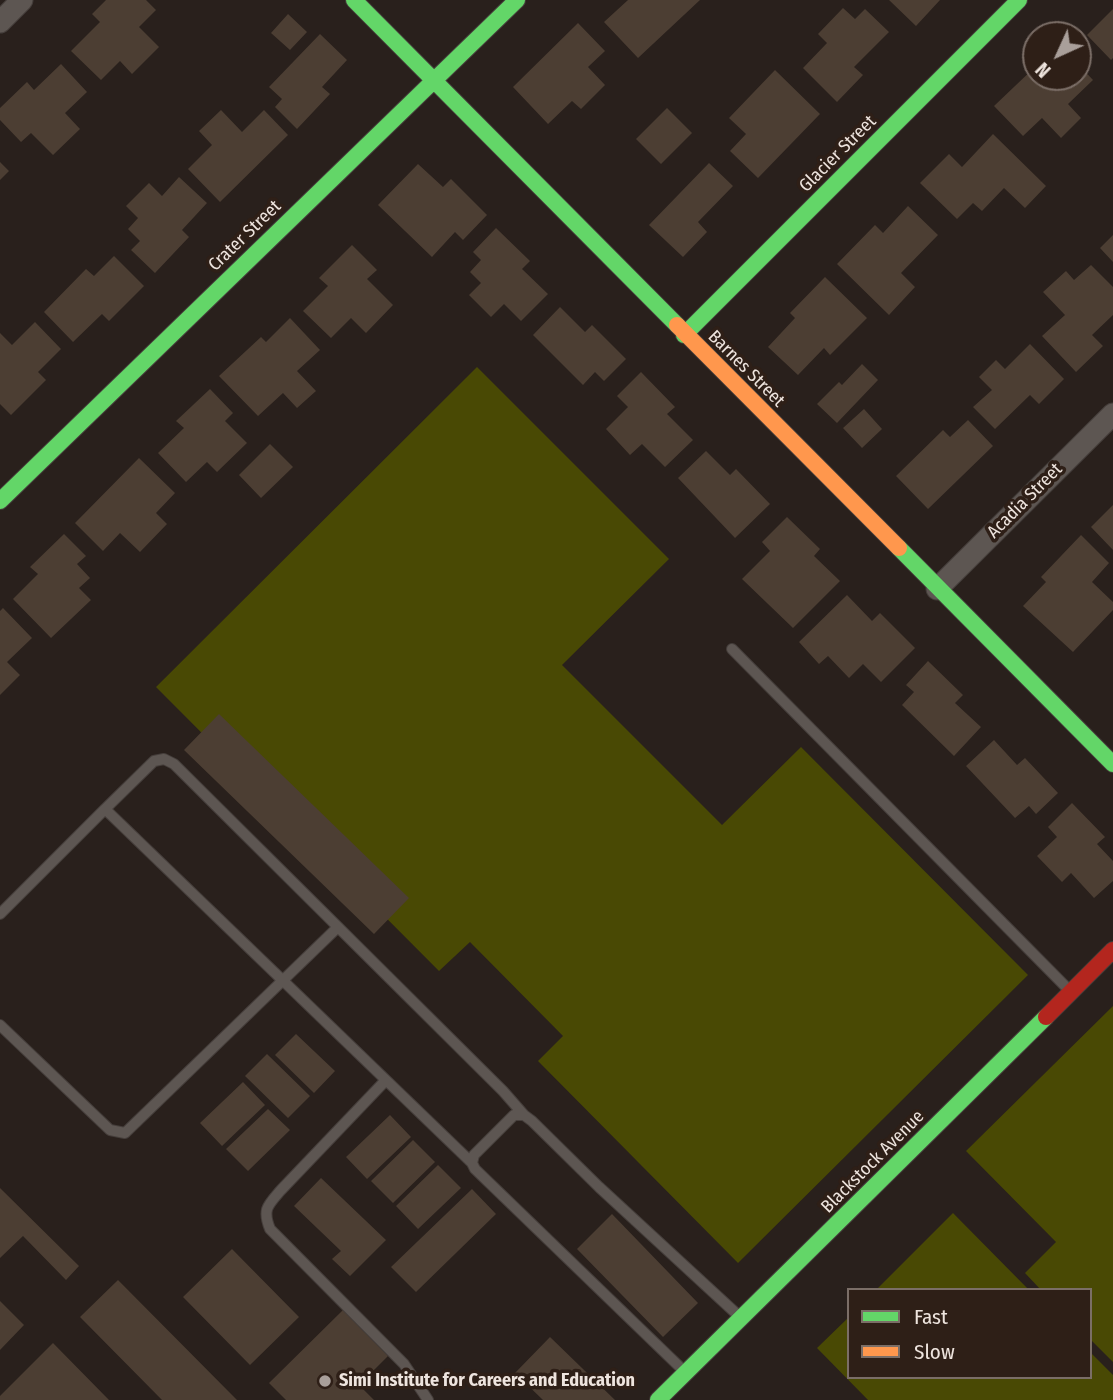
<!DOCTYPE html>
<html>
<head>
<meta charset="utf-8">
<style>
	body { margin:0 }
	#map { position:relative; width:1113px; height:1400px; overflow:hidden; background:#29201c; font-family:"Fira Sans Condensed",sans-serif }
	canvas { display:block }
	.legend { position:absolute; left:847px; top:1288px; width:245px; height:91px; box-sizing:border-box; background:#2e1f17; border:2px solid #7b6e67; margin:0; padding:9px 12px; list-style:none; font-size:21px; color:#eee4de }
	.legend li { display:flex; align-items:center; gap:14px; height:35px }
	.legend b { width:35px; border:2px solid #7b6e67 }
	.north { position:absolute; left:1022px; top:21px; width:70px; height:70px; box-sizing:border-box; background:#2e1f17; border:2px solid #7b6e67; border-radius:50%; rotate:225deg; font-size:19px; font-weight:700; line-height:28px; text-align:center; color:#eee4de }
	.north::after { content:''; display:block; margin:auto; width:24px; height:32px; background:#a99f9a; clip-path:polygon(50% 0,100% 100%,50% 72%,0 100%) }
</style>
</head>
<body>
<div id="map">
<canvas width="1113" height="1400"></canvas>
<ul class="legend">
<li><b style="height:9px;background:#63d668"></b>Fast</li>
<li><b style="height:9px;background:#ff974d"></b>Slow</li>
</ul>
<div class="north">N</div>
</div>
<script>
const g = document.querySelector('canvas').getContext('2d');
g.lineJoin = 'round';
function fill(path, color) { g.fillStyle = color; g.fill(path, 'evenodd'); }
function strokePath(path, color, width, dash) { g.strokeStyle = color; g.lineWidth = width; g.lineCap = dash ? 'butt' : 'round'; g.setLineDash(dash || []); g.stroke(path); }
function drawText(font, color, halo, rows, align = 'center') {
  g.font = font + ' "Fira Sans Condensed",sans-serif'; g.lineWidth = 7; g.setLineDash([]); g.textBaseline = 'middle'; g.strokeStyle = halo; g.fillStyle = color; for (const [text, x, y, turn = 0] of rows) {
    g.save(); g.translate(x, y); g.rotate((+turn || 0) * Math.PI / 180); g.textAlign = isNaN(turn) ? turn : align; if (halo) g.strokeText(text, 0, 0); g.fillText(text, 0, 0); g.restore();
  }
}
const green = new Path2D(`
	M 477,367 L 669,559 L 562,665 L 722,825 L 801,747 L 1028,975 L 738,1263 L 538,1061 L 563,1036 L 470,942 L 439,971 L 156,687 Z
	M 1113,1006 L 1113,1362 L 1090,1339 L 1090,1290 L 1041,1290 L 1025,1273 L 1056,1242 L 966,1151 Z
	M 953,1213 L 1029,1290 L 876,1290 Z
	M 849,1317 L 849,1377 L 1090,1377 L 1090,1352 L 1113,1375 L 1113,1400 L 868,1400 L 817,1348 Z`);
const building = new Path2D(`
	M 106,0 L 146,0 L 156,10 L 139,27 L 159,47 L 132,74 L 120,61 L 101,80 L 71,51 L 100,22 L 92,14 Z
	M 628,0 L 700,0 L 638,58 L 604,22 Z
	M 889,0 L 940,0 L 916,26 Z
	M 843,8 L 855,19 L 865,9 L 889,32 L 854,67 L 863,75 L 837,102 L 803,68 L 827,43 L 818,34 Z
	M 1113,9 L 1113,58 L 1111,60 L 1087,35 Z
	M 288,14 L 307,32 L 290,50 L 271,33 Z
	M 578,23 L 605,51 L 588,67 L 605,85 L 581,109 L 572,101 L 548,124 L 513,87 Z
	M 320,34 L 347,60 L 322,87 L 330,94 L 297,129 L 275,107 L 282,99 L 269,87 Z
	M 61,64 L 87,92 L 65,113 L 80,129 L 53,155 L 31,133 L 21,142 L 0,120 L 0,108 L 27,82 L 34,90 Z
	M 1078,64 L 1093,80 L 1068,104 L 1081,118 L 1061,138 L 1042,118 L 1023,136 L 994,106 L 1036,66 L 1036,77 L 1078,77 Z
	M 775,70 L 820,114 L 758,178 L 730,151 L 746,134 L 729,118 Z
	M 667,108 L 692,133 L 661,164 L 636,139 Z
	M 221,110 L 242,132 L 264,110 L 288,135 L 220,202 L 188,169 L 212,145 L 199,131 Z
	M 993,134 L 1046,186 L 1025,208 L 1004,188 L 982,211 L 973,203 L 957,219 L 920,183 L 949,154 L 962,167 Z
	M 0,162 L 9,171 L 0,180 Z
	M 709,163 L 733,186 L 698,222 L 707,232 L 683,257 L 649,225 Z
	M 418,164 L 443,187 L 451,179 L 487,215 L 463,240 L 455,232 L 432,257 L 378,205 Z
	M 179,177 L 207,203 L 182,230 L 189,237 L 155,273 L 131,250 L 140,241 L 128,229 L 138,218 L 126,206 L 149,183 L 162,196 Z
	M 908,206 L 938,235 L 901,273 L 915,287 L 889,315 L 837,264 L 875,225 L 883,233 Z
	M 496,228 L 530,261 L 522,269 L 548,294 L 521,321 L 504,304 L 491,317 L 469,295 L 481,283 L 470,272 L 481,260 L 473,252 Z
	M 1113,235 L 1113,262 L 1100,248 Z
	M 352,245 L 377,270 L 367,279 L 393,305 L 366,333 L 351,318 L 331,338 L 303,311 L 328,286 L 319,278 Z
	M 114,256 L 144,286 L 109,321 L 102,314 L 73,342 L 44,312 L 86,269 L 94,276 Z
	M 1091,265 L 1113,287 L 1113,315 L 1092,335 L 1103,346 L 1076,372 L 1042,336 L 1065,315 L 1043,292 L 1066,271 L 1074,280 Z
	M 825,277 L 867,318 L 830,355 L 824,348 L 798,375 L 768,347 L 795,318 L 790,313 Z
	M 560,307 L 585,332 L 592,325 L 626,359 L 604,381 L 595,372 L 583,385 L 533,335 Z
	M 290,318 L 320,350 L 297,371 L 316,391 L 297,408 L 283,393 L 258,416 L 219,376 L 261,337 L 266,342 Z
	M 35,322 L 61,349 L 38,372 L 46,380 L 11,415 L 0,404 L 0,333 L 12,345 Z
	M 1030,344 L 1064,379 L 1039,404 L 1030,395 L 995,429 L 973,407 L 992,390 L 979,377 L 996,360 L 1005,369 Z
	M 862,364 L 878,380 L 837,423 L 817,404 L 839,382 L 842,385 Z
	M 641,372 L 675,407 L 667,414 L 693,440 L 665,467 L 642,444 L 630,455 L 606,429 L 628,407 L 617,396 Z
	M 210,389 L 233,413 L 225,421 L 247,443 L 217,472 L 207,462 L 186,482 L 158,453 L 184,428 L 176,421 Z
	M 864,409 L 882,429 L 862,448 L 843,428 Z
	M 968,420 L 993,446 L 928,509 L 896,476 L 943,430 L 950,437 Z
	M 270,444 L 293,467 L 261,498 L 239,475 Z
	M 706,451 L 730,475 L 736,469 L 770,504 L 735,538 L 678,478 Z
	M 139,458 L 175,493 L 156,513 L 167,524 L 140,552 L 120,533 L 103,551 L 75,523 Z
	M 1113,505 L 1113,550 L 1091,527 Z
	M 787,517 L 820,549 L 814,556 L 840,581 L 793,628 L 742,579 L 770,551 L 762,542 Z
	M 64,534 L 86,556 L 77,564 L 90,578 L 79,588 L 91,600 L 51,638 L 13,599 L 38,574 L 30,567 Z
	M 1081,535 L 1109,563 L 1092,582 L 1113,602 L 1113,610 L 1073,652 L 1023,606 L 1046,582 L 1041,577 Z
	M 847,595 L 872,621 L 880,613 L 915,648 L 881,682 L 863,664 L 849,678 L 828,656 L 819,664 L 799,642 Z
	M 3,608 L 32,638 L 7,662 L 20,675 L 0,695 L 0,611 Z
	M 928,661 L 963,695 L 955,703 L 981,727 L 954,756 L 902,705 L 914,692 L 906,685 Z
	M 219,714 L 409,898 L 374,934 L 184,750 Z
	M 994,740 L 1017,765 L 1025,758 L 1058,793 L 1036,814 L 1029,806 L 1015,818 L 966,766 Z
	M 1072,803 L 1105,837 L 1097,844 L 1113,861 L 1113,881 L 1094,898 L 1071,873 L 1062,882 L 1037,856 L 1057,837 L 1048,827 Z
	M 296,1034 L 335,1071 L 314,1093 L 275,1055 Z
	M 267,1054 L 310,1096 L 288,1118 L 245,1076 Z
	M 243,1082 L 265,1105 L 222,1146 L 200,1123 Z
	M 268,1109 L 290,1130 L 248,1171 L 226,1149 Z
	M 390,1115 L 411,1137 L 367,1179 L 346,1157 Z
	M 413,1140 L 435,1162 L 393,1203 L 371,1181 Z
	M 438,1165 L 461,1188 L 418,1229 L 396,1206 Z
	M 321,1178 L 386,1240 L 350,1276 L 332,1259 L 341,1251 L 294,1206 Z
	M 0,1188 L 79,1266 L 66,1280 L 23,1236 L 0,1258 Z
	M 472,1189 L 496,1214 L 416,1292 L 391,1267 Z
	M 612,1214 L 698,1303 L 663,1337 L 577,1249 Z
	M 232,1249 L 299,1317 L 250,1365 L 183,1297 Z
	M 118,1280 L 237,1400 L 162,1400 L 80,1317 Z
	M 0,1301 L 24,1325 L 0,1350 Z
	M 343,1310 L 388,1356 L 359,1385 L 374,1400 L 286,1400 L 269,1383 Z
	M 550,1337 L 615,1400 L 543,1400 L 515,1373 Z
	M 53,1343 L 109,1400 L 0,1400 L 0,1396 Z`);
const lane = new Path2D(`
	M 732,649 L 1069,990
	M 0,914 L 105,809
	M 0,1025 L 110,1130 L 125,1133 L 338,927
	M 386,1080 L 281,1190 C 268,1205 262,1209 270,1229 L 404,1364 L 428,1400
	M 472,1163 L 105,809 L 154,761 L 164,759 L 174,764 L 503,1091 L 524,1115
	M 685,1372 L 475,1169 L 472,1163 L 474,1155 L 514,1115 L 524,1115 L 532,1121 L 599,1187 L 740,1317`);
const street = new Path2D(`
	M 0,22 L 22,0
	M 937,589 L 1113,414`);
const fast = new Path2D(`
	M 354,0 L 677,325
	M 684,335 L 1019,0
	M 0,501 L 517,0
	M 899,548 L 1113,764
	M 658,1400 L 1046,1017`);
const slow = new Path2D(`
	M 677,325 L 899,548`);
const jam = new Path2D(`
	M 1046,1017 L 1113,950`);
const markers = [
	[325,1381,7,"#a99f9a"]
];
const streetNames = [
	["Glacier Street",838,154,-45],
	["Crater Street",245,236,-44],
	["Barnes Street",746,369,45],
	["Acadia Street",1025,501,-45],
	["Blackstock Avenue",873,1162,-45]
];
const poiNames = [
	["Simi Institute for Careers and Education",339,1381]
];
fill(green, '#494904');
fill(building, '#4c3e33');
strokePath(lane, '#453e3b', 12);
strokePath(street, '#453e3b', 23);
strokePath(fast, '#453e3b', 18);
strokePath(slow, '#453e3b', 18);
strokePath(jam, '#453e3b', 18);
strokePath(lane, '#5d5652', 10);
strokePath(street, '#5d5652', 21);
strokePath(fast, '#63d668', 16);
strokePath(slow, '#ff974d', 16);
strokePath(jam, '#b3261e', 16);
for (const [x, y, r, color] of markers) { const dot = new Path2D(); dot.arc(x, y, r, 0, 2 * Math.PI); g.fillStyle = color; g.fill(dot); strokePath(dot, '#2e1f17', 2.5); }
drawText('18px', '#eee4de', '#2e1f17', streetNames);
drawText('bold 18px', '#eee4de', '#2e1f17', poiNames, 'left');
</script>
</body>
</html>
